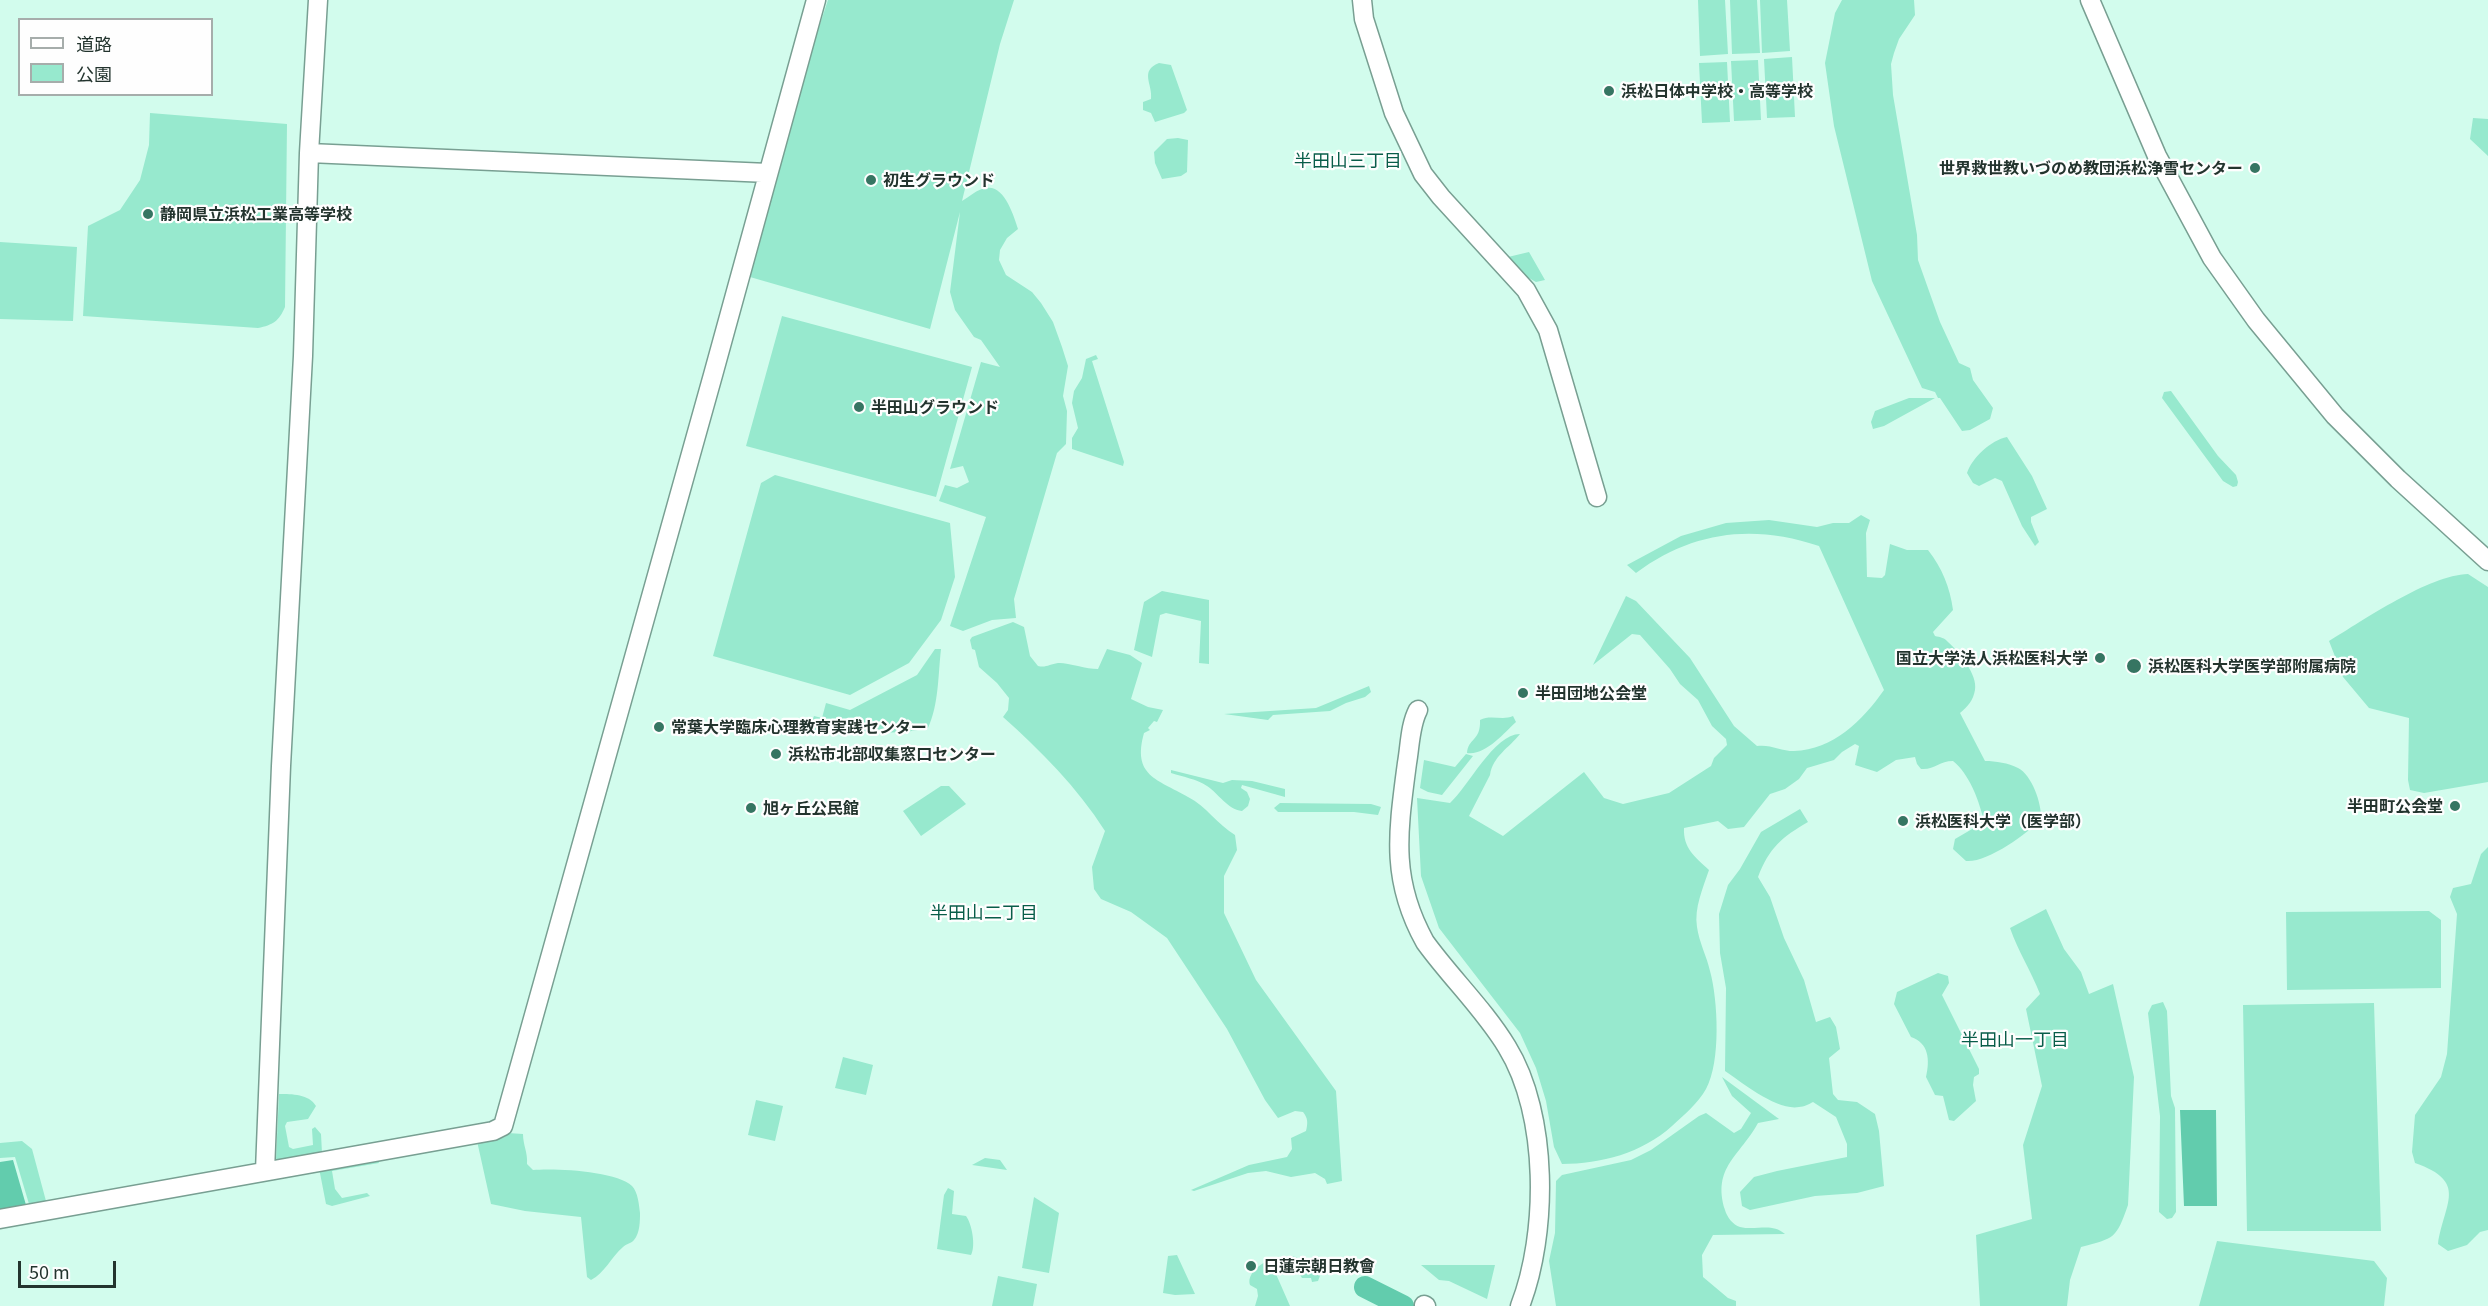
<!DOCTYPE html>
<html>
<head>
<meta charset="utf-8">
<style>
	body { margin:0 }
	#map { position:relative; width:2488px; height:1306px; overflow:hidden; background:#d2fced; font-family:Georgia,"Noto Sans JP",serif }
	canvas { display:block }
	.legend { position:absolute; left:18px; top:18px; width:195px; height:78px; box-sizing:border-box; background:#fefefe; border:2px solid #a6adab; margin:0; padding:8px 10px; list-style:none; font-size:18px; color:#23342e }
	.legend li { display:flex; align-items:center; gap:12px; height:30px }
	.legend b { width:30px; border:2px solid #a6adab }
	.scale { position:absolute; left:18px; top:1261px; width:98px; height:27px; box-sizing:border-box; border:3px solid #23342e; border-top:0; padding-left:8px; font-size:18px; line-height:21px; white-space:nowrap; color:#23342e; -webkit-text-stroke:4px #fefefe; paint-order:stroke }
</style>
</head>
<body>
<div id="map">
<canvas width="2488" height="1306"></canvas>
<ul class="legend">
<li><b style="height:8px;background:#fff"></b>道路</li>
<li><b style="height:16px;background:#97e9ce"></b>公園</li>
</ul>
<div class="scale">50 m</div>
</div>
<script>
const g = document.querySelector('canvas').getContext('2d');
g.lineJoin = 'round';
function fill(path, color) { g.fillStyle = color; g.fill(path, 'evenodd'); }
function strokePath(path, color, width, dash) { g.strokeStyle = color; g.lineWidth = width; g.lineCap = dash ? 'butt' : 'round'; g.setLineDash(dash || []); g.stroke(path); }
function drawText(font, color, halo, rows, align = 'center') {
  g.font = font + ' Georgia,"Noto Sans JP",serif'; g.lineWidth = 4.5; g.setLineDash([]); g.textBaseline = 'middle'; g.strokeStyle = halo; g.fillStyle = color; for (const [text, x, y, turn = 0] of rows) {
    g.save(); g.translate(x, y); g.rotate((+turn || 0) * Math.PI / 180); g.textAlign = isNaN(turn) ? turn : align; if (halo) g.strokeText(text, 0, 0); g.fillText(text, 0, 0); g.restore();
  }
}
const green = new Path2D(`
	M 828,0 L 1014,0 L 1000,44 L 962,201 C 969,197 977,189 986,188 C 1004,184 1014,216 1018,229 L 1007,238 L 1000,250 L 999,260 L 1006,275 L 1032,292 L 1041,303 L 1053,322 L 1062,347 L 1068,366 L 1063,396 L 1067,411 L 1066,444 L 1057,453 L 1014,599 L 1016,618 L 992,620 L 963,631 L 950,626 L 986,517 L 939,501 L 945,485 L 957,488 L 969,482 L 963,466 L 950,469 L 981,362 L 1000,367 L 981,340 L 974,337 L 955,310 L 950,292 L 960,212 L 930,329 L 750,277 L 800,84 Z
	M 1698,0 L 1725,0 L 1728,54 L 1700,56 Z
	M 1730,0 L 1757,0 L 1760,53 L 1732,54 Z
	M 1760,0 L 1787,0 L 1790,51 L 1762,53 Z
	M 1842,0 L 1914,0 L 1915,15 L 1899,39 L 1894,53 L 1891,64 L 1893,95 L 1917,235 L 1918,260 L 1940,322 L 1959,363 L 1970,368 L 1973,380 L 1993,408 L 1990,419 L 1970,430 L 1962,431 L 1940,398 L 1938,398 L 1935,392 L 1922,388 L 1872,281 L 1834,126 L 1825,63 L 1835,13 Z
	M 1792,57 L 1795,117 L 1767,118 L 1764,59 Z
	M 1758,60 L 1761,120 L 1734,121 L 1731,61 Z
	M 1727,62 L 1730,122 L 1702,123 L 1699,63 Z
	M 1159,63 L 1171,65 L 1187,110 L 1184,113 L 1155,122 L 1151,113 L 1143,110 L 1143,102 L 1151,99 C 1153,84 1139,71 1159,63 Z
	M 150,113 L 287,124 L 285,307 C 279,321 273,325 258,328 L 83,316 L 88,226 L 120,210 L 140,180 L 149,145 Z
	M 2473,118 L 2488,119 L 2488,156 L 2470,139 Z
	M 1178,138 L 1188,140 L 1187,172 L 1181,176 L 1162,179 L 1155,163 L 1154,152 L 1167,139 Z
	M 0,242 L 77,247 L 73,321 L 0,319 Z
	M 1529,252 L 1545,280 L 1536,282 L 1527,277 L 1508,257 Z
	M 782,316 L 972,367 L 936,497 L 746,446 Z
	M 1096,355 L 1098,359 L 1092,361 L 1124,462 L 1123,466 L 1072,449 L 1072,438 L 1078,428 L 1072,403 L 1074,391 L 1082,378 L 1086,359 Z
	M 2171,391 L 2218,456 L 2236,475 L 2238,482 L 2237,486 L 2233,487 L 2223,481 L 2162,398 L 2164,392 Z
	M 1909,398 L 1935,398 L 1884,426 L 1873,429 L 1871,422 L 1875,411 Z
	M 2007,437 L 2032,476 L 2047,509 L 2031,517 L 2031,522 L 2039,542 L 2035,546 L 2022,526 L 2002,481 L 1995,478 L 1979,486 L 1973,483 L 1967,473 C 1972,458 1991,440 2007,437 Z
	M 775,475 L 950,523 L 955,577 L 941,620 L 909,663 L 850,695 L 713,656 L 761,483 Z
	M 1861,515 L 1870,520 L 1866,533 L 1867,577 L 1882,578 L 1885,575 L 1890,544 L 1907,550 L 1928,550 C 1942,568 1950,587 1953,610 L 1933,632 L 1935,636 C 1940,637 1945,638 1948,642 C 1959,652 1978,675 1975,690 C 1973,701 1968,706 1960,713 L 1985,761 C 1996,761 2008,763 2018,768 C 2032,775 2042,804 2041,819 C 2027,834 1987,863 1966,861 L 1953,849 L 1955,839 L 1979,825 L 1983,817 C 1978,798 1969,774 1953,761 C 1939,761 1935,770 1921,769 L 1917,764 L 1915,757 L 1896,760 L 1877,772 L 1855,765 L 1859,746 L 1855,744 L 1842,752 L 1834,760 L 1807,768 L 1799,779 L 1785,789 L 1770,794 L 1744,827 L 1728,829 L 1718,821 L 1684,828 C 1683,848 1695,857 1709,870 C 1703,888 1694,908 1697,927 C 1699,942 1707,957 1710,971 C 1718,1000 1721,1062 1706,1089 C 1698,1103 1684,1115 1672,1126 C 1642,1153 1601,1164 1562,1164 L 1554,1147 L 1546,1101 L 1536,1068 L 1520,1033 L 1439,928 L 1421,876 L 1417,798 L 1450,803 C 1468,787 1494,734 1520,734 C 1509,748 1493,756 1490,775 L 1469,816 L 1503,836 L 1584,772 L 1604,798 L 1623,804 L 1669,793 L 1711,766 L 1714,758 L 1727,745 L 1726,739 L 1712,726 L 1698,700 L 1680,684 L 1670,669 L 1640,635 L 1632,634 L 1593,665 L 1626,596 L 1636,601 L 1690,658 L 1734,726 L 1757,746 C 1770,744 1781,751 1794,751 C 1833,750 1863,720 1884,690 L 1819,546 C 1753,524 1693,531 1636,573 L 1627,565 L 1681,536 L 1726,523 L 1769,520 L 1817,527 L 1833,523 L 1849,523 Z
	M 2468,574 L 2488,587 L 2488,782 L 2424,793 L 2410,790 L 2408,780 L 2409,718 L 2369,708 L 2343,677 L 2329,641 C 2364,620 2429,575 2468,574 Z
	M 1162,591 L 1209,600 L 1209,664 L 1199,663 L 1201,621 L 1166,613 L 1160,615 L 1152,657 L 1134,650 L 1144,602 Z
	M 1013,622 L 1024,627 L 1030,656 L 1038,666 C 1046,668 1050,664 1058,663 C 1066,662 1086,669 1098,669 L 1107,649 L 1130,655 L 1142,663 L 1131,699 L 1148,707 L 1163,710 L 1157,722 L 1154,721 L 1148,728 L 1150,730 L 1144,733 C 1132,776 1157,779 1188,797 C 1206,806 1218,825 1235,835 L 1237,850 L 1224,876 L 1224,913 L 1256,980 L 1336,1091 L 1342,1181 L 1327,1184 L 1325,1179 L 1315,1173 L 1291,1177 L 1266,1171 L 1248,1173 L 1194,1191 L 1191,1190 L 1249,1165 L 1287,1157 L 1292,1149 L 1291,1138 L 1306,1131 C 1308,1123 1308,1118 1303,1112 L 1295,1111 L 1278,1118 L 1265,1100 L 1227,1029 L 1167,938 L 1131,912 L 1101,899 L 1094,889 L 1092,867 L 1105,831 C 1077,787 1041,751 1003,717 L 1008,710 L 1009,698 L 997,683 L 979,667 L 975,650 L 972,649 L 970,640 L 972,637 Z
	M 935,649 L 941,649 C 938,675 939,704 928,728 C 900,735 875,732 847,730 C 831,730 827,733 809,729 L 814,716 L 822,718 L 826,703 L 850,710 L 917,675 Z
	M 1369,686 L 1371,692 L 1365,697 L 1346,703 L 1330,711 L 1273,715 L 1268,720 L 1224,714 L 1316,708 Z
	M 1513,716 L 1516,722 C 1504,733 1485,756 1467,753 C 1468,738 1481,741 1480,720 C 1491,714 1502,721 1513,716 Z
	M 1466,754 L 1473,756 L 1442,795 L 1428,792 L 1420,788 L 1424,760 L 1455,767 Z
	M 1171,770 L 1223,783 L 1232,780 L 1252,781 L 1285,789 L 1285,797 L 1242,785 L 1241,788 L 1247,792 L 1250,799 L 1248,806 L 1242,811 C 1227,809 1219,794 1207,786 C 1196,779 1184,777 1171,773 Z
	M 941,786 L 949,786 L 966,804 L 921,836 L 903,811 Z
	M 1280,803 L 1371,804 L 1381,807 L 1378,815 L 1354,812 L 1278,812 L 1274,808 Z
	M 1800,809 L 1808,822 C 1782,837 1769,848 1758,877 L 1770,897 L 1784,938 L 1804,980 L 1816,1022 L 1830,1017 L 1836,1027 L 1840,1049 L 1829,1058 L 1833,1094 L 1838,1100 L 1857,1102 L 1875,1114 L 1879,1131 L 1884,1186 L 1857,1193 L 1815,1196 L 1750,1210 L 1742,1206 L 1740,1192 L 1754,1177 L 1777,1171 L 1847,1157 L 1847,1144 L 1836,1117 L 1813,1102 C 1809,1104 1804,1107 1799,1107 C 1777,1111 1743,1083 1725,1071 L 1726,988 L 1720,953 L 1719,914 L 1728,885 L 1740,869 L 1761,832 Z
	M 2488,847 L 2488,1230 L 2480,1232 L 2467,1245 L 2448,1251 L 2438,1244 C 2444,1203 2469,1182 2415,1163 L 2412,1152 L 2415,1115 L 2441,1077 L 2447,1054 L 2457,914 L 2450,897 L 2453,888 L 2471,884 L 2481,854 Z
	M 2046,909 L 2064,949 L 2081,972 L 2089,994 L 2113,984 L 2134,1077 L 2128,1205 C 2116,1239 2115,1238 2081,1247 L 2070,1280 L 2067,1306 L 1980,1306 L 1976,1235 L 2032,1219 L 2023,1145 L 2042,1086 L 2026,1009 L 2040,994 C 2031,971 2018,951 2010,928 Z
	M 2429,911 L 2441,920 L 2441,988 L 2287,990 L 2286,912 Z
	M 1938,973 L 1948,976 L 1949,983 L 1942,995 L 1979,1069 L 1979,1074 L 1974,1077 L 1973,1085 L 1976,1101 L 1954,1121 L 1949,1120 L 1943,1096 L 1935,1095 L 1926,1077 C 1930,1060 1929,1043 1911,1037 L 1894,1004 L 1897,992 Z
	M 2163,1002 L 2167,1011 L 2171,1096 L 2175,1108 L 2176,1212 L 2172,1218 L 2167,1219 L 2159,1212 L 2160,1116 L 2148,1013 L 2152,1005 Z
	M 2374,1003 L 2381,1231 L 2247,1231 L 2243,1005 Z
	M 843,1057 L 873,1065 L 866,1095 L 835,1088 Z
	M 1722,1077 L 1779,1119 L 1758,1123 C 1740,1156 1712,1167 1725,1210 C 1727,1217 1733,1225 1740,1227 C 1757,1231 1771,1222 1785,1234 L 1713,1235 L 1702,1255 L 1703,1277 L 1728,1298 L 1736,1301 L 1736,1306 L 1556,1306 L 1549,1261 L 1555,1233 L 1556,1181 L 1562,1175 L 1631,1160 L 1651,1150 L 1699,1116 L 1706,1113 L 1734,1133 L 1741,1129 L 1751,1113 L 1732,1096 Z
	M 279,1094 C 292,1094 309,1094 316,1106 L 308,1119 L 287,1122 L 285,1126 L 289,1147 L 293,1149 L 313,1145 L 312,1129 L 315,1127 L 321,1134 L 322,1153 L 280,1161 L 276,1160 Z
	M 756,1100 L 783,1106 L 775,1141 L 748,1135 Z
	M 508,1133 L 523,1134 C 523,1145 528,1153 527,1164 L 533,1170 C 555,1168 617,1171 632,1186 C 638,1192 639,1205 640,1213 C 640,1221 640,1233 634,1240 C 632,1243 626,1244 623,1247 C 611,1257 605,1273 591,1280 L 587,1277 L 581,1217 L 525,1211 L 491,1204 L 477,1141 L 505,1137 Z
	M 22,1141 L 32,1149 L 46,1201 L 29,1204 L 15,1157 L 0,1158 L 0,1143 Z
	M 378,1158 L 379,1163 L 332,1171 L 335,1189 L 342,1198 L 367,1193 L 370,1196 L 332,1206 L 326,1204 L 319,1168 Z
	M 985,1158 L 1000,1160 L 1007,1170 L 972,1165 Z
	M 948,1188 L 954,1191 L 952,1214 L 966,1216 C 972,1224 976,1246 971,1255 L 937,1249 L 944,1195 Z
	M 1034,1197 L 1059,1213 L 1049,1273 L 1022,1268 Z
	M 2217,1241 L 2374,1261 L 2387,1278 L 2384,1306 L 2199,1306 Z
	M 1177,1255 L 1195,1294 L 1175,1295 L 1163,1293 L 1168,1256 Z
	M 1293,1256 L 1308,1262 L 1321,1273 L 1318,1281 L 1312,1282 L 1311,1278 L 1302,1278 L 1291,1260 Z
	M 1265,1262 L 1272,1265 L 1290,1306 L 1255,1306 L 1258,1296 L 1257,1289 L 1250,1285 C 1247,1275 1257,1267 1265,1262 Z
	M 1421,1265 L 1495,1265 L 1487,1299 L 1449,1281 L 1439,1280 Z
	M 998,1276 L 1037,1284 L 1033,1306 L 992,1306 Z`);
const water = new Path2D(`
	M 2180,1110 L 2216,1110 L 2217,1206 L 2184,1206 Z
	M 13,1160 L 26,1205 L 0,1210 L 0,1162 Z`);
const river = new Path2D(`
	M 1365,1287 L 1403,1306`);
const tertiary = new Path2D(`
	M 1362,0 L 1364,19 L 1394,113 L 1423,174 L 1441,197 L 1526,290 L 1548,330 L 1597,497
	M 2090,0 L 2157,156 L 2212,258 L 2256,320 L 2335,416 L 2398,479 L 2488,561
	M 309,153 L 768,173
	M 1418,710 C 1410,725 1410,746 1407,763 C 1398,832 1390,879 1425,942 C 1451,978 1484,1009 1507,1047 C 1549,1115 1548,1234 1520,1306
	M 265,1171 L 281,766 L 303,356 L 309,153 L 318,0
	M 0,1219 L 493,1131 L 503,1126 L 713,375 L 816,0
	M 1424,1305 L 1426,1306`);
const markers = [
	[1609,91,6,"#367562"],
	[2255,168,6,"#367562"],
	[871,180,6,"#367562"],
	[148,214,6,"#367562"],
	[859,407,6,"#367562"],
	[2100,658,6,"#367562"],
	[2134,666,8,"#367562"],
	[1523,693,6,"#367562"],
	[659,727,6,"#367562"],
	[776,754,6,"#367562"],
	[2455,806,6,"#367562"],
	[751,808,6,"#367562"],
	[1903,821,6,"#367562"],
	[1251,1266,6,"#367562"]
];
const poiNames = [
	["浜松日体中学校・高等学校",1621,91],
	["世界救世教いづのめ教団浜松浄雪センター",2243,168,"right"],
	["初生グラウンド",883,180],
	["静岡県立浜松工業高等学校",160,214],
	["半田山グラウンド",871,407],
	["国立大学法人浜松医科大学",2088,658,"right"],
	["浜松医科大学医学部附属病院",2148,666],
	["半田団地公会堂",1535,693],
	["常葉大学臨床心理教育実践センター",671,727],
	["浜松市北部収集窓口センター",788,754],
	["半田町公会堂",2443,806,"right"],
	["旭ヶ丘公民館",763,808],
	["浜松医科大学（医学部）",1915,821],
	["日蓮宗朝日教會",1263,1266]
];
const neighbourhoodNames = [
	["半田山三丁目",1348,160],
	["半田山二丁目",984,912],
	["半田山一丁目",2015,1039]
];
fill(green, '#97e9ce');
fill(water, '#62ccad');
strokePath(river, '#62ccad', 22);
strokePath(tertiary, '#789f92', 21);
strokePath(tertiary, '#fff', 18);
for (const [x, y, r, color] of markers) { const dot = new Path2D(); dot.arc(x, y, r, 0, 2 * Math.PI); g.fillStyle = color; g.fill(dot); strokePath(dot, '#fefefe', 2); }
drawText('bold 16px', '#23342e', '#fefefe', poiNames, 'left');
drawText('18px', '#085d49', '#fefefe', neighbourhoodNames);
</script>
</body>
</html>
